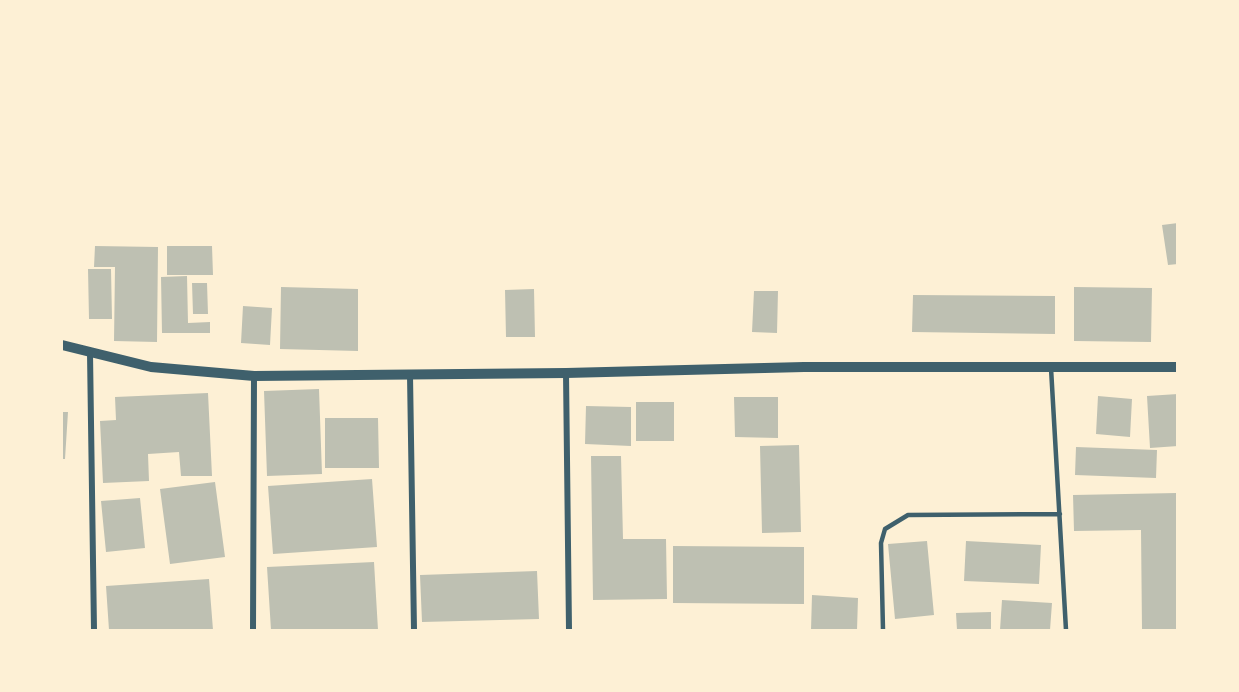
<!DOCTYPE html>
<html>
<head>
<meta charset="utf-8">
<style>
	body { margin:0 }
	#map { position:relative; width:1239px; height:692px; overflow:hidden; background:#fdf0d5; font-family:"Space Grotesk",sans-serif }
	canvas { display:block }
	.frame { position:absolute; inset:0; border:63px solid #fdf0d5; pointer-events:none }
</style>
</head>
<body>
<div id="map">
<canvas width="1239" height="692"></canvas>
<div class="frame"></div>
</div>
<script>
const g = document.querySelector('canvas').getContext('2d');
g.lineJoin = 'round';
function fill(path, color) { g.fillStyle = color; g.fill(path, 'evenodd'); }
function strokePath(path, color, width, dash) { g.strokeStyle = color; g.lineWidth = width; g.lineCap = dash ? 'butt' : 'round'; g.setLineDash(dash || []); g.stroke(path); }
const building = new Path2D(`
	M 1178,223 L 1178,264 L 1168,265 L 1162,225 Z
	M 95,246 L 158,247 L 157,342 L 114,341 L 115,267 L 94,267 Z
	M 167,246 L 212,246 L 213,275 L 167,275 Z
	M 88,269 L 111,269 L 112,319 L 89,319 Z
	M 187,276 L 188,323 L 210,322 L 210,333 L 162,333 L 161,277 Z
	M 192,283 L 207,283 L 208,314 L 193,314 Z
	M 281,287 L 358,289 L 358,351 L 280,349 Z
	M 1074,287 L 1152,288 L 1151,342 L 1074,341 Z
	M 534,289 L 535,337 L 506,337 L 505,290 Z
	M 754,291 L 778,291 L 777,333 L 752,332 Z
	M 913,295 L 1055,296 L 1055,334 L 912,332 Z
	M 243,306 L 272,308 L 270,345 L 241,343 Z
	M 319,389 L 322,474 L 267,476 L 264,391 Z
	M 208,393 L 212,476 L 181,476 L 179,452 L 148,454 L 149,481 L 103,483 L 100,421 L 116,420 L 115,397 Z
	M 1178,394 L 1178,446 L 1150,448 L 1147,396 Z
	M 1098,396 L 1132,399 L 1130,437 L 1096,434 Z
	M 734,397 L 778,397 L 778,438 L 735,437 Z
	M 636,402 L 674,402 L 674,441 L 636,441 Z
	M 586,406 L 631,407 L 631,446 L 585,444 Z
	M 62,412 L 68,412 L 65,459 L 62,459 Z
	M 325,418 L 378,418 L 379,468 L 325,468 Z
	M 799,445 L 801,532 L 762,533 L 760,446 Z
	M 1076,447 L 1157,450 L 1156,478 L 1075,475 Z
	M 591,456 L 621,456 L 623,539 L 666,539 L 667,599 L 593,600 Z
	M 372,479 L 377,547 L 273,554 L 268,486 Z
	M 215,482 L 225,557 L 170,564 L 160,489 Z
	M 1177,493 L 1178,630 L 1142,630 L 1141,530 L 1074,531 L 1073,495 Z
	M 140,498 L 145,548 L 106,552 L 101,501 Z
	M 927,541 L 934,615 L 895,619 L 888,544 Z
	M 966,541 L 1041,545 L 1039,584 L 964,581 Z
	M 673,546 L 804,547 L 804,604 L 673,603 Z
	M 374,562 L 378,630 L 271,630 L 267,567 Z
	M 537,571 L 539,619 L 422,622 L 420,575 Z
	M 209,579 L 213,630 L 109,630 L 106,586 Z
	M 812,595 L 858,598 L 857,630 L 811,630 Z
	M 1002,600 L 1052,603 L 1050,630 L 1000,630 Z
	M 991,612 L 991,630 L 957,630 L 956,613 Z`);
const service = new Path2D(`
	M 1051,368 L 1066,630
	M 883,630 L 881,543 L 885,529 L 908,515 L 1060,514`);
const minor = new Path2D(`
	M 90,353 L 94,630
	M 566,373 L 569,630
	M 410,375 L 414,630
	M 253,630 L 254,376`);
const tertiary = new Path2D(`
	M 62,345 L 151,367 L 254,376 L 566,373 L 804,367 L 1178,367`);
fill(building, '#bec0b2');
strokePath(service, '#3f606c', 4.5);
strokePath(minor, '#3f606c', 6);
strokePath(tertiary, '#3f606c', 10);
</script>
</body>
</html>
